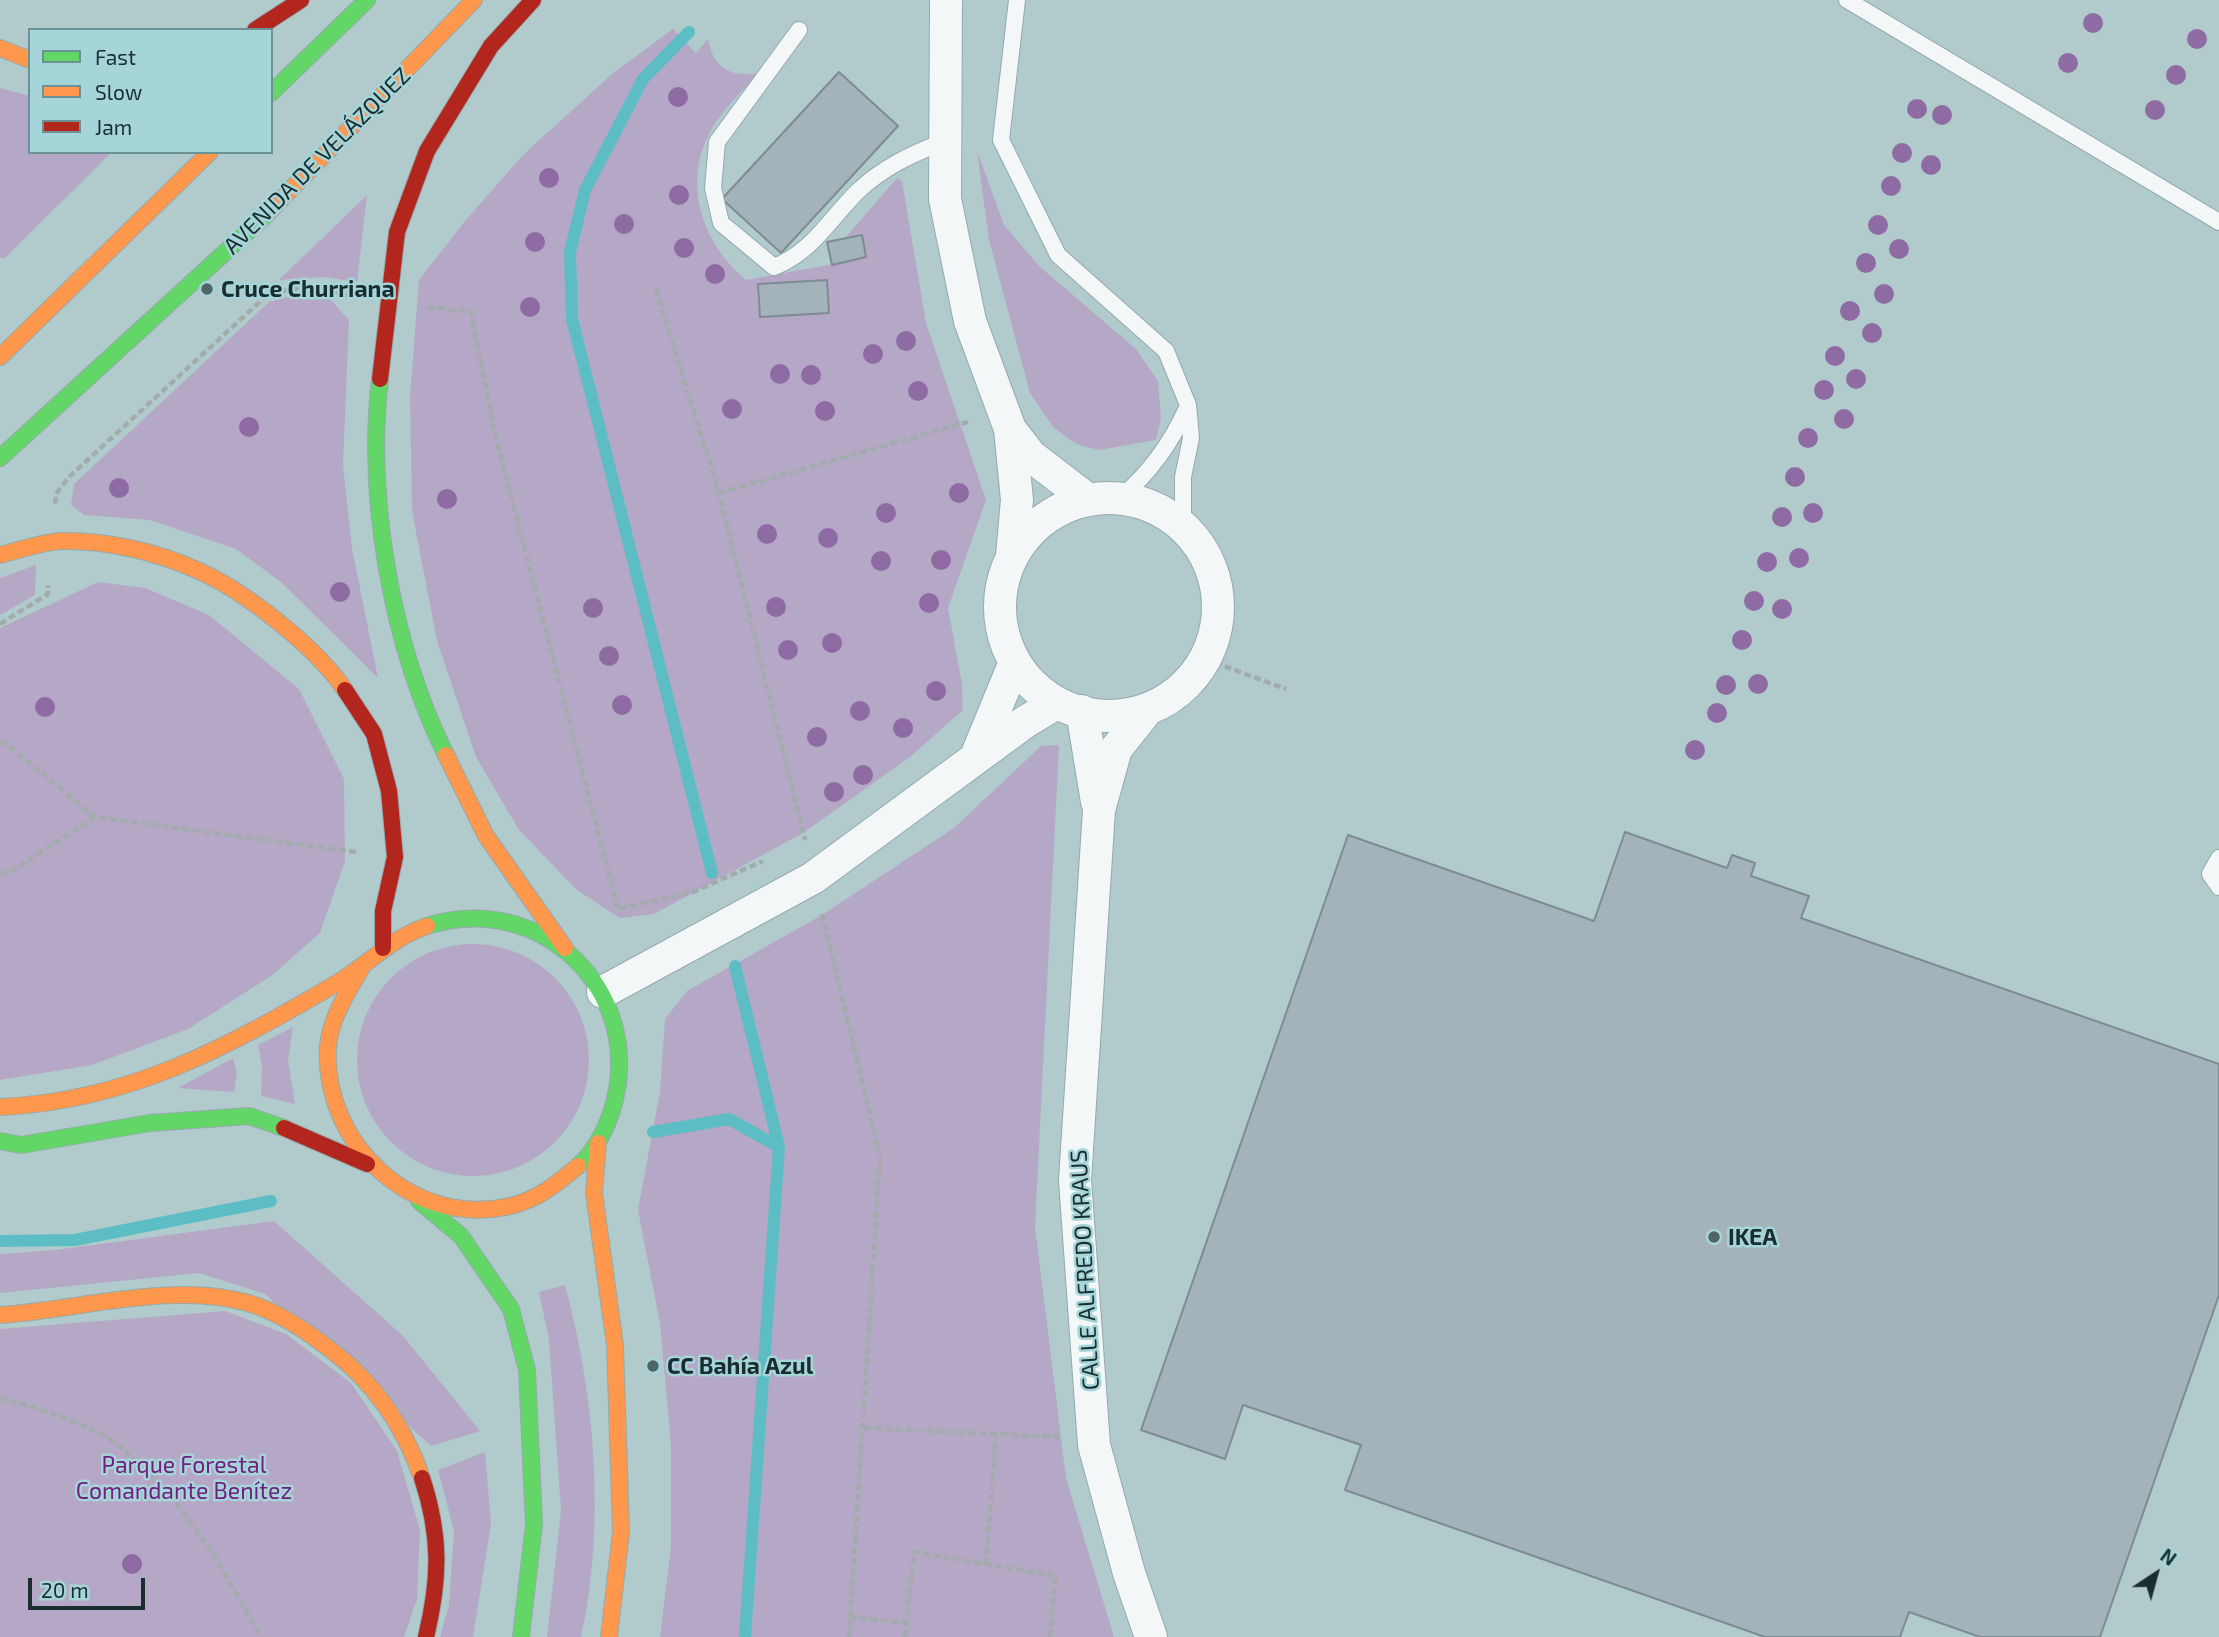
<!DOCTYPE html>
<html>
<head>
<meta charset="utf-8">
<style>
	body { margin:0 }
	#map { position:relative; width:2219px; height:1637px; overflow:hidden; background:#b1cbcd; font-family:"Exo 2",sans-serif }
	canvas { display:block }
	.legend { position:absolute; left:28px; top:28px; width:245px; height:126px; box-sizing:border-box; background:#a5d5d9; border:2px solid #6d9295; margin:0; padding:9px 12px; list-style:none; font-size:21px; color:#1a2e2f }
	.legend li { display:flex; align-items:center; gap:14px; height:35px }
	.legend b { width:35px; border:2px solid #6d9295 }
	.north { position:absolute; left:2121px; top:1539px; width:70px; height:70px; -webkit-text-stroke:5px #a5d5d9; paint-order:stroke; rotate:36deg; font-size:19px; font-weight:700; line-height:28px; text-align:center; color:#1a2e2f }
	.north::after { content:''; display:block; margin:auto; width:24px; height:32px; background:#1a2e2f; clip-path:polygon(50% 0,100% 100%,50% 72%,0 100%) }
	.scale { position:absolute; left:28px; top:1578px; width:117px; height:32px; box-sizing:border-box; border:4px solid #1a2e2f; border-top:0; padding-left:9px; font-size:21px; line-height:24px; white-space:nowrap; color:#1a2e2f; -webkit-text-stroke:5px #a5d5d9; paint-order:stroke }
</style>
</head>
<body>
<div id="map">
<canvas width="2219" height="1637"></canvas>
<ul class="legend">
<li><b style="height:9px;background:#63d668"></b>Fast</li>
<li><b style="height:9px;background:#ff974d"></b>Slow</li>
<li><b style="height:9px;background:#b3261e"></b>Jam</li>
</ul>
<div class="north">N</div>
<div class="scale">20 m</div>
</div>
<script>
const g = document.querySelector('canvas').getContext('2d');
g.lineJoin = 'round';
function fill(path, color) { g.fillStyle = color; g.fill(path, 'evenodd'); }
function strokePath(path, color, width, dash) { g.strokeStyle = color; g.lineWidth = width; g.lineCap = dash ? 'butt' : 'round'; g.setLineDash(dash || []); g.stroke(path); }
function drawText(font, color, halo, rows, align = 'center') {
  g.font = font + ' "Exo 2",sans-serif'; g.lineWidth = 5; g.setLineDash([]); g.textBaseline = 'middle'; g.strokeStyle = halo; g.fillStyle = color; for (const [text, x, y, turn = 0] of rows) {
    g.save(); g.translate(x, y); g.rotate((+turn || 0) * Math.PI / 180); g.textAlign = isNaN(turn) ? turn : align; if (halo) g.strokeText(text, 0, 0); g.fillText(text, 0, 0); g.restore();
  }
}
const green = new Path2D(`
	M 673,29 L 696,53 L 708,39 C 713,67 730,78 758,73 C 744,89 728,105 716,122 C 680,176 699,241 746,280 L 866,258 L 862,235 L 845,238 L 897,178 L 902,181 L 926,323 L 986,500 L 948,608 L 962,684 L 963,710 L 910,757 L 803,833 L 654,914 L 620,918 L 577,890 L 519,830 L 476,757 L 437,641 L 412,511 L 410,396 L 419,280 L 465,221 L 523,155 L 612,74 Z
	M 0,88 L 30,96 L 30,152 L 112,152 L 5,258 L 0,258 Z
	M 977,151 L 1004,225 L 1039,266 L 1136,349 L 1158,381 L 1161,419 L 1156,440 L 1099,450 L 1076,444 L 1053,427 L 1030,393 L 989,240 Z
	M 367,195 L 357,282 L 324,277 L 279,280 Z
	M 300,294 L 330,299 L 349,320 L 343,465 L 352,548 L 378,678 L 282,583 L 236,549 L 150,520 L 84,515 L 71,505 L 74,484 L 269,302 Z
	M 36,565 L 35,595 L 0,615 L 0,578 Z
	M 98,582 L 145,588 L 209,615 L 299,689 L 344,779 L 345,861 L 320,933 L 271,976 L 188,1029 L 92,1065 L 0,1080 L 0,628 Z
	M 1059,745 L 1035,1227 L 1066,1478 L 1114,1637 L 660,1637 L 671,1547 L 671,1445 L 660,1323 L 638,1210 L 660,1092 L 665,1019 L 687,991 L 822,915 L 954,828 L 1041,746 Z
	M357 1060a116 116 0 1 1 232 0a116 116 0 1 1-232 0Z
	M 293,1027 L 288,1060 L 295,1104 L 261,1096 L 262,1066 L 258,1045 Z
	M 233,1058 L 237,1073 L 234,1092 L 178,1088 Z
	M 274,1221 L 403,1336 L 480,1431 L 431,1446 L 265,1294 L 199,1273 L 0,1293 L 0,1254 L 55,1250 Z
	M 565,1285 C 595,1396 606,1524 581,1637 L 547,1637 L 561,1510 L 549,1340 L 539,1292 Z
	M 225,1311 L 286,1334 L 351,1383 L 397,1451 L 420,1530 L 417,1599 L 404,1637 L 0,1637 L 0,1329 Z
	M 485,1452 L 491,1524 L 473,1637 L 440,1637 L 449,1605 L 454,1531 L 438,1470 Z`);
const stream = new Path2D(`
	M 689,32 L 643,79 L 585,190 L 570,252 L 572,319 L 712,873
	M 735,966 L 779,1147 L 745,1637
	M 653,1132 L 729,1119 L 779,1147
	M 0,1241 L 75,1240 L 271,1201`);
const building = new Path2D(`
	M 839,72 L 898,126 L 781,253 L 722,199 Z
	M 862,235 L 866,257 L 832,265 L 827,242 Z
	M 827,280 L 829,313 L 760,317 L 758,284 Z
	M 1625,832 L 1727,868 L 1732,855 L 1755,863 L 1751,876 L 1809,896 L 1801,918 L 2219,1064 L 2219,1295 L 2100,1637 L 1980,1637 L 1909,1612 L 1900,1637 L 1765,1637 L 1345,1490 L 1361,1445 L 1243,1405 L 1225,1459 L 1141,1430 L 1348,835 L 1594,921 Z`);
const path = new Path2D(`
	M 656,289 L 719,493 L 805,840
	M 427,307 L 471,312 L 495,434 L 618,909 L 693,892 L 763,861
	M 719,493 L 971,421
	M 55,504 L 56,494 L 69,477 L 264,298 C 293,285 321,283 351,297
	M 0,624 L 48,594 L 48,585
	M 1205,659 L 1286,689
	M 0,743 L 8,745 L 95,817
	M 0,873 L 12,871 L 95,817 L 356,852
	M 822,914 L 880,1156 L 849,1637
	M 0,1399 C 27,1403 93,1426 114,1442 C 179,1493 223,1565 260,1637
	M 864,1428 L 1059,1437
	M 986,1564 L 996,1435
	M 850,1617 L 906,1623
	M 905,1637 L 914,1552 L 1056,1576 L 1050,1637`);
const lane = new Path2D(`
	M 1017,0 L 1001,140 L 1058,255 L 1166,351 L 1188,405 L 1191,438 L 1183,477 L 1183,525
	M 1847,0 L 2219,222
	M 799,30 L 717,142 L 713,188 L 721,223 L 774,267 C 812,252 829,220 857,192 C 883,167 912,154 945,141
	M 1121,497 C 1151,472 1171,443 1187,408
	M 2219,858 L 2210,874 L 2219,887`);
const street = new Path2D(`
	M 946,0 L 945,199 L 970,321 L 1010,429 L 1031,456 L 1087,499
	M 1010,429 L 1017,500 L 1012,556
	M1000 607a109 109 0 1 1 218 0a109 109 0 1 1-218 0Z
	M 1147,710 L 1116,749 L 1099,810 L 1075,1180 L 1094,1445 L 1129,1573 L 1151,1637
	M 1082,711 L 1097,802
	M 975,759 L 1015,662
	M 603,992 L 813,878 L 1025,722 L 1055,704`);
const fast = new Path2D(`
	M 271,93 L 367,0
	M 380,379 C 366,500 392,646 446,755
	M 0,458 L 268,213
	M 427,926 C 541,890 646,991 613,1107 C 607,1127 595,1152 578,1166
	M 0,1141 L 21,1145 L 150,1123 L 249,1116 L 284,1128
	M 419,1201 L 461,1236 L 511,1309 L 527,1370 L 534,1524 L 521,1637`);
const slow = new Path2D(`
	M 0,48 L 30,60
	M 268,213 L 474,0
	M 0,357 L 210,152
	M 0,555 C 20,550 42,542 62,541 C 106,540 157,552 197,570 C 245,591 316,647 345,690
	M 446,755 L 486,836 L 565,948
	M 361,969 C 347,993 330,1019 328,1047 C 322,1143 413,1229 510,1206 C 537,1200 558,1183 578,1166
	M 0,1107 C 130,1101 228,1047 337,983 C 369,964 391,938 427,926
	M 598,1143 L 594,1193 L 615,1345 L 621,1532 L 609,1637
	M 0,1315 C 77,1310 174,1281 248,1303 C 279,1312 306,1331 331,1350 C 375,1383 404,1426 422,1478`);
const jam = new Path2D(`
	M 255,30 L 301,0
	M 380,379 L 397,232 L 427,151 L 491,46 L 533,0
	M 345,690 L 374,734 L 389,791 L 395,857 L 383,911 L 383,948
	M 284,1128 L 367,1164
	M 422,1478 C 441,1536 440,1579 426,1637`);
const trees = [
	[2093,23],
	[2197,39],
	[2068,63],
	[2176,75],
	[678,97],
	[1917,109],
	[2155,110],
	[1942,115],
	[1902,153],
	[1931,165],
	[549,178],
	[1891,186],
	[679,195],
	[624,224],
	[1878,225],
	[535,242],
	[684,248],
	[1899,249],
	[1866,263],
	[715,274],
	[1884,294],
	[530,307],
	[1850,311],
	[1872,333],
	[906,341],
	[873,354],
	[1835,356],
	[780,374],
	[811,375],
	[1856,379],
	[1824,390],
	[918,391],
	[732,409],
	[825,411],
	[1844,419],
	[249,427],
	[1808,438],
	[1795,477],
	[119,488],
	[959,493],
	[447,499],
	[886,513],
	[1813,513],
	[1782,517],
	[767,534],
	[828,538],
	[1799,558],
	[941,560],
	[881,561],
	[1767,562],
	[340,592],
	[1754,601],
	[929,603],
	[776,607],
	[593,608],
	[1782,609],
	[1742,640],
	[832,643],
	[788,650],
	[609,656],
	[1758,684],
	[1726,685],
	[936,691],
	[622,705],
	[45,707],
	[860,711],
	[1717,713],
	[903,728],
	[817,737],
	[1695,750],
	[863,775],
	[834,792],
	[132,1564]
];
const markers = [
	[207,289,7,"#4f6566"],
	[1714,1237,7,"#4f6566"],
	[653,1366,7,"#4f6566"]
];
const streetNames = [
	["AVENIDA DE VELÁZQUEZ",317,161,-45],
	["CALLE ALFREDO KRAUS",1085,1270,-93]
];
const poiNames = [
	["Cruce Churriana",221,289],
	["IKEA",1728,1237],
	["CC Bahía Azul",667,1366]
];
const parkNames = [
	["Parque Forestal",184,1465],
	["Comandante Benítez",184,1491]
];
fill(green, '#b5a7c6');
strokePath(stream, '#5cbdc4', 12);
fill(building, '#a4b3ba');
strokePath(building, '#7d8b92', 2);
strokePath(lane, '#95a9ab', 18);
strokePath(street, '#95a9ab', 34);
strokePath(fast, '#95a9ab', 18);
strokePath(slow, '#95a9ab', 18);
strokePath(jam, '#95a9ab', 18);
strokePath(path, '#a2acac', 4.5, [7, 3.5]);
strokePath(lane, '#f3f7f8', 16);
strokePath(street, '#f3f7f8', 32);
strokePath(fast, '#63d668', 16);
strokePath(slow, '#ff974d', 16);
strokePath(jam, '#b3261e', 16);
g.fillStyle = '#8e6ca3';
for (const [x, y] of trees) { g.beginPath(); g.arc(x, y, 10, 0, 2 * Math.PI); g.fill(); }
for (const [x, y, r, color] of markers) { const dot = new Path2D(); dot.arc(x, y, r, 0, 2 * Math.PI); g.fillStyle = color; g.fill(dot); strokePath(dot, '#a5d5d9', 2.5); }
drawText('23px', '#1a2e2f', '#a5d5d9', streetNames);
drawText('bold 23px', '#1a2e2f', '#a5d5d9', poiNames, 'left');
drawText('23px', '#721f80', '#a5d5d9', parkNames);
</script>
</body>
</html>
